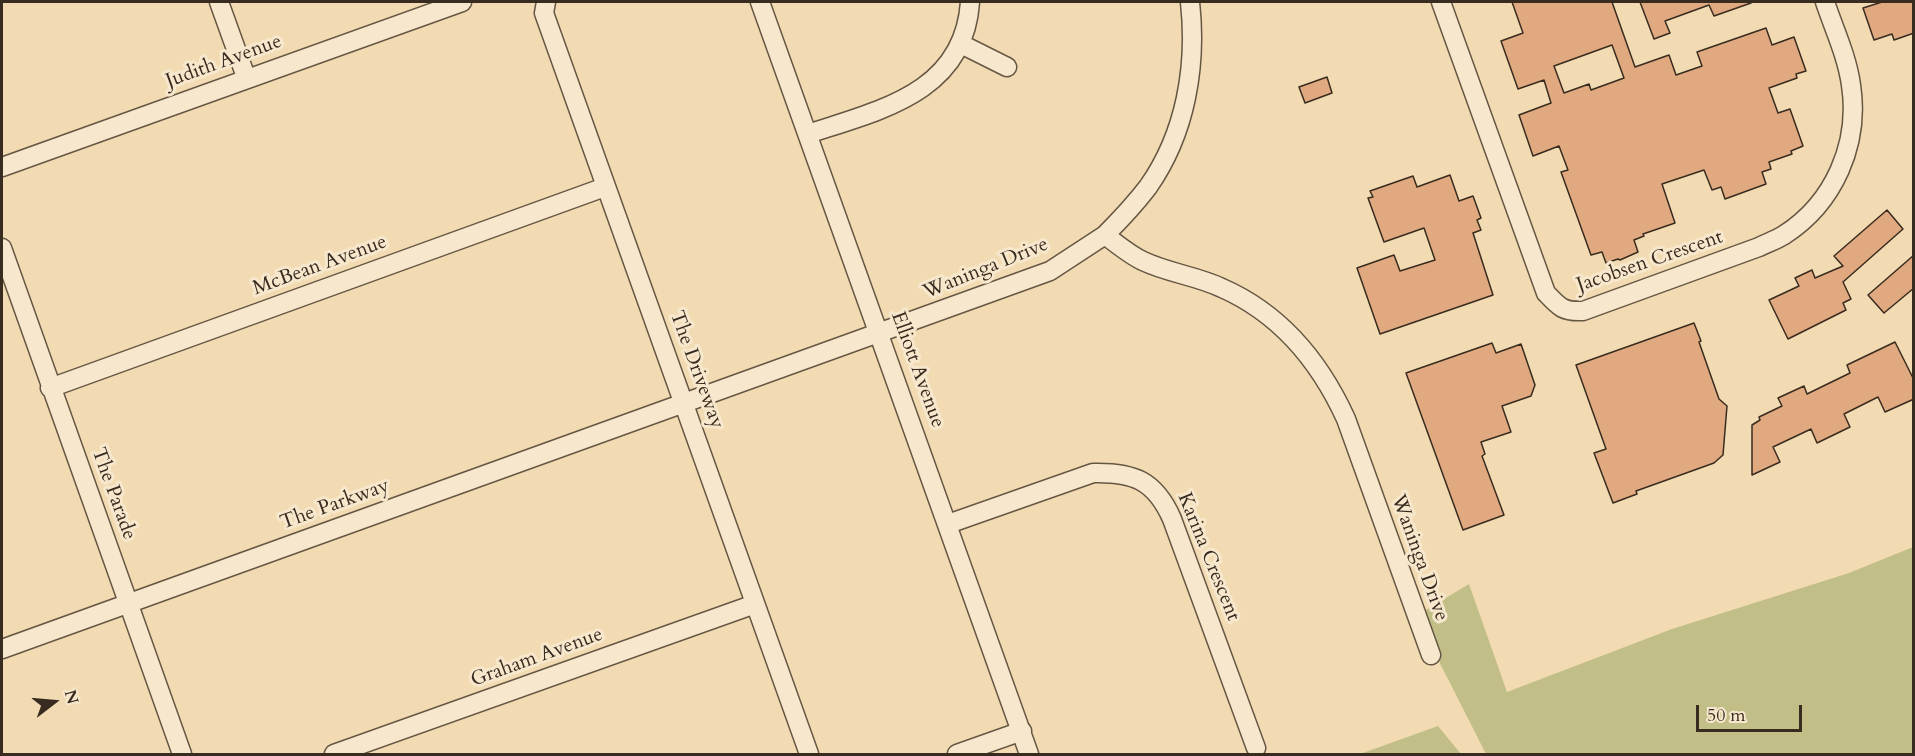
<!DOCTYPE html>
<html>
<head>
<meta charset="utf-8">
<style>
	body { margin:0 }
	#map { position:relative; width:1915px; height:756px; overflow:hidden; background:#f2dbb2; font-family:Cardo,serif }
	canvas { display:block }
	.frame { position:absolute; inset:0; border:3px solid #382b1f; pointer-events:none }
	.north { position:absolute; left:24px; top:672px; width:60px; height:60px; -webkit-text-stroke:4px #f7e8cd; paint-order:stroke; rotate:74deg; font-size:16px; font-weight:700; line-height:24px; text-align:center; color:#382b1f }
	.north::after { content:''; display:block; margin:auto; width:21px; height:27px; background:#382b1f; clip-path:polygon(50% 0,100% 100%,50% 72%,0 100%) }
	.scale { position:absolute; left:1696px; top:705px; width:106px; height:27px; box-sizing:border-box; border:3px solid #382b1f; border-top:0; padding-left:8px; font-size:18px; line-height:21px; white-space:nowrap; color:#382b1f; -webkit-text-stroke:4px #f7e8cd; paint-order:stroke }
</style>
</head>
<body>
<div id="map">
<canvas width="1915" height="756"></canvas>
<div class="frame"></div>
<div class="north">N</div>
<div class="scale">50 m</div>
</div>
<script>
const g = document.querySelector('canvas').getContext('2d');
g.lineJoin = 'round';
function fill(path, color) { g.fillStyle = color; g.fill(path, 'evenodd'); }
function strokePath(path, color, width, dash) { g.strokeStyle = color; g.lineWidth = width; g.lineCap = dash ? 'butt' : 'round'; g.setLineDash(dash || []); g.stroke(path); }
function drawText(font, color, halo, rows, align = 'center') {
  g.font = font + ' Cardo,serif'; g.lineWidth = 6; g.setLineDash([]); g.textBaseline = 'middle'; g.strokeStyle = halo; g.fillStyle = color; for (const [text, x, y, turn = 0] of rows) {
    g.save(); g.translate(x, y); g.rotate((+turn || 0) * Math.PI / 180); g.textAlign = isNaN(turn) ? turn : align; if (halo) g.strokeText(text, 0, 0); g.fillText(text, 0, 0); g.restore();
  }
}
const green = new Path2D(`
	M 1913,547 L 1913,754 L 1486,754 L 1416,616 L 1469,584 L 1507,692 L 1672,629 L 1849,573 Z
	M 1438,726 L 1461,754 L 1360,754 Z`);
const building = new Path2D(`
	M 1512,2 L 1612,2 L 1635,67 L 1669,55 L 1676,75 L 1702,66 L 1697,52 L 1766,28 L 1772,45 L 1794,37 L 1806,71 L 1796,74 L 1797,78 L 1769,88 L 1778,113 L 1790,109 L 1803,146 L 1791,151 L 1792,154 L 1769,162 L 1771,169 L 1762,172 L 1766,184 L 1725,199 L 1721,187 L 1712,190 L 1704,170 L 1662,184 L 1675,223 L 1643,234 L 1644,236 L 1634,240 L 1638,252 L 1620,260 L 1618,259 L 1606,263 L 1602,252 L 1591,255 L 1561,172 L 1568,170 L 1559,146 L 1533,156 L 1519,115 L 1551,103 L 1544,80 L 1518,89 L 1501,41 L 1523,33 ZM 1612,45 L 1624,78 L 1591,90 L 1589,84 L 1564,93 L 1554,66 Z
	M 1640,2 L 1751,2 L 1751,3 L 1714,16 L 1709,5 L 1665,21 L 1670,33 L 1654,39 Z
	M 1882,2 L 1914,2 L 1914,33 L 1894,40 L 1892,34 L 1874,40 L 1863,8 Z
	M 1327,77 L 1332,93 L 1305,103 L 1299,87 Z
	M 1450,175 L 1459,201 L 1473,196 L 1481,218 L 1477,220 L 1481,230 L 1473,233 L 1493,295 L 1380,334 L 1357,268 L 1394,255 L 1400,271 L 1435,260 L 1424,228 L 1384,242 L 1368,198 L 1373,197 L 1370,191 L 1413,176 L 1417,187 Z
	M 1887,210 L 1903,229 L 1843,282 L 1851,299 L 1843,303 L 1846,310 L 1788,339 L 1769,300 L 1799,286 L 1795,278 L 1812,270 L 1815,278 L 1843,266 L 1834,256 Z
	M 1914,255 L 1914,288 L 1884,313 L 1868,295 Z
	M 1694,323 L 1701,341 L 1699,342 L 1719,399 L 1727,406 L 1723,455 L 1714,463 L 1636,491 L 1637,494 L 1613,503 L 1594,453 L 1606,449 L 1576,365 Z
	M 1895,342 L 1914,380 L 1914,399 L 1885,412 L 1878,397 L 1844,414 L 1850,427 L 1817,443 L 1811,429 L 1773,447 L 1780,462 L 1752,475 L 1752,425 L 1760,420 L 1759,417 L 1782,406 L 1778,398 L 1804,386 L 1807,394 L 1850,373 L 1847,365 Z
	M 1492,343 L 1496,353 L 1521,344 L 1535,385 L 1531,396 L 1502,406 L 1511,432 L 1481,442 L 1485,454 L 1482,456 L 1504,515 L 1463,530 L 1406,373 Z`);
const minor = new Path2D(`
	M 219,2 L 246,77
	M 546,2 L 544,13 L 809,754
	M 760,2 L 1029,754
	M 1441,2 L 1546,293 C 1559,307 1563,312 1583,311 L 1759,247 C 1767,243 1776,240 1784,235 C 1834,203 1860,144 1851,85 C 1847,56 1834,29 1825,2
	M 961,44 L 1007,67
	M 808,134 C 880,110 964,93 970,2
	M 2,167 L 462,2
	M 1105,235 C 1120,220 1135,204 1148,187 C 1186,133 1197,66 1190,2
	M 2,248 L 182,754
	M 50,388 L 605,187
	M 948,524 L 1093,473 C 1133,472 1155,480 1172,519 L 1256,748
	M 2,649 L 1050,271 L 1105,235 C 1117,244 1130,255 1143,261 C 1168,273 1197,276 1222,288 C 1281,314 1320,362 1346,419 L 1431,655
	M 334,754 L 755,604
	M 957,754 L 1022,731`);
const streetNames = [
	["Judith Avenue",224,62,-20],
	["Jacobsen Crescent",1650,262,-19],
	["McBean Avenue",320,266,-20],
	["Waninga Drive",986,269,-22],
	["The Driveway",696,370,70],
	["Elliott Avenue",917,370,70],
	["The Parade",113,494,70],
	["The Parkway",335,505,-20],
	["Karina Crescent",1208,557,68],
	["Waninga Drive",1419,558,70],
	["Graham Avenue",537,658,-20]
];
fill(green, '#c2be87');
fill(building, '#e1a97f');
strokePath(building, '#382b1f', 1.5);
strokePath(minor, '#665744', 21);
strokePath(minor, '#f7e8cd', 18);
drawText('20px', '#382b1f', '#f7e8cd', streetNames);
</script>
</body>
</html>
